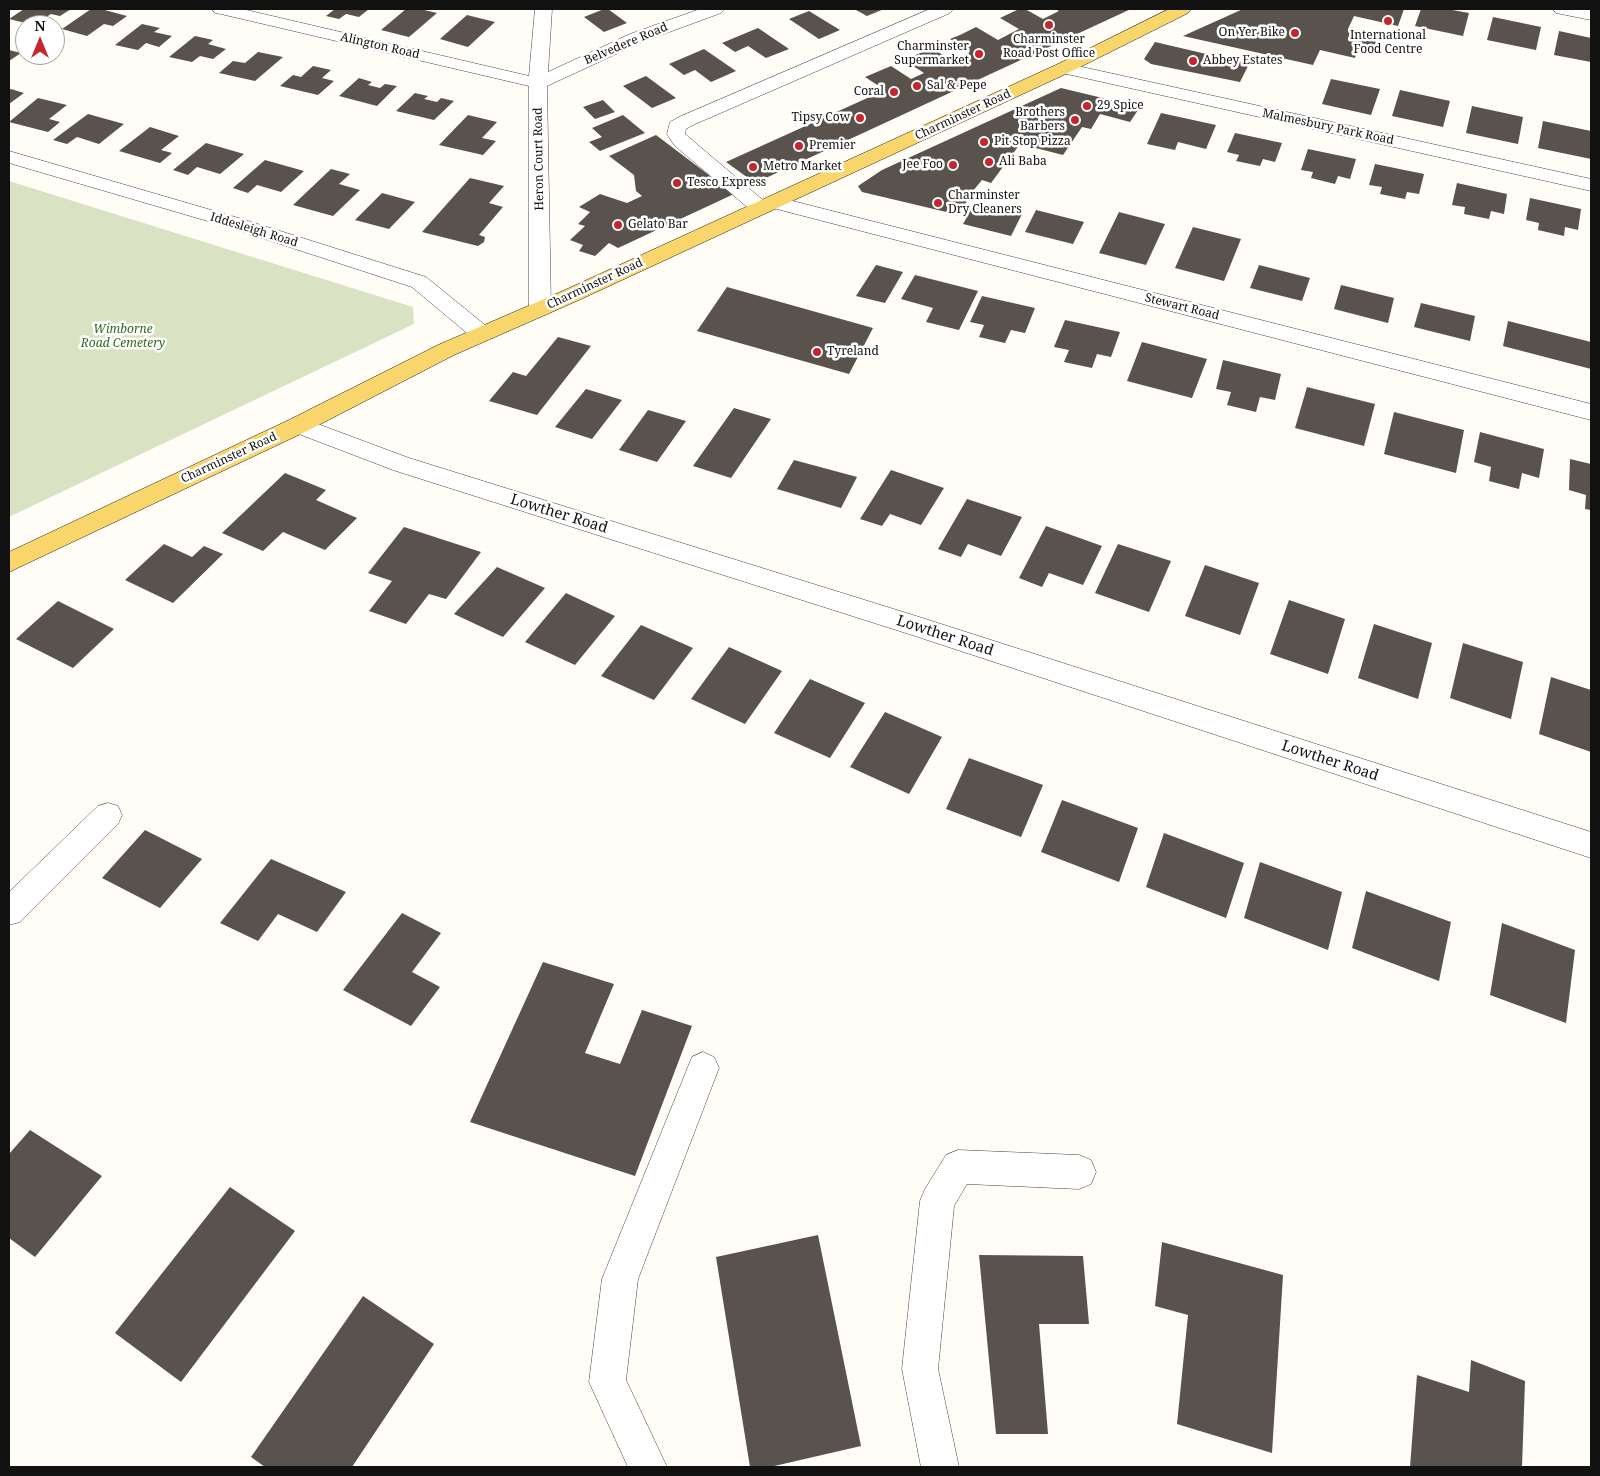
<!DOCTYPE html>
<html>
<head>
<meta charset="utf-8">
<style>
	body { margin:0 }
	#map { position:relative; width:1600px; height:1476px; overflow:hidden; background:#fffdf5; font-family:"Noto Serif",serif }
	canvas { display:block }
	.frame { position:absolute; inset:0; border:10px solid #111; pointer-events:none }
	.north { position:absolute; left:15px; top:15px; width:50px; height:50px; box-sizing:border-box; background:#fff; border:1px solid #a0a0a0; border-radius:50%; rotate:0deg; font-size:14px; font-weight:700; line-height:20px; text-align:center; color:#111 }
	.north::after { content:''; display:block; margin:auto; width:18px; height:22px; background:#c4262e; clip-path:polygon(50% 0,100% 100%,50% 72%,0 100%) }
</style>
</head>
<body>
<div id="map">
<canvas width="1600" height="1476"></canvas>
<div class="frame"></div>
<div class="north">N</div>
</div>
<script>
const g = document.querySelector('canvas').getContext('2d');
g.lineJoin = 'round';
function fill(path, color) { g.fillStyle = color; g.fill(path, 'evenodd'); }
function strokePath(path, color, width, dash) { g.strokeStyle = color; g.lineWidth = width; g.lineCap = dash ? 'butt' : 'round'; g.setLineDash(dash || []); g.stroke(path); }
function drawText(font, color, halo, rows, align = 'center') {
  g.font = font + ' "Noto Serif",serif'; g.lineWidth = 5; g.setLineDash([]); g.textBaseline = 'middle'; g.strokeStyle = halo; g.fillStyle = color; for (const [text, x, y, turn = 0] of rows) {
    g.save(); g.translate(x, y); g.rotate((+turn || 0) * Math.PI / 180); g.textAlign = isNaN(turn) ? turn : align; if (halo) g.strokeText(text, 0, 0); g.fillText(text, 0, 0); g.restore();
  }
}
const cemetery = new Path2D(`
	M 9,181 L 413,307 L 414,324 L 9,517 Z`);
const building = new Path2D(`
	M 24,9 L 71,9 L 60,16 L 51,14 L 34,25 L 9,19 Z
	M 91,9 L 101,9 L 127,16 L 113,26 L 104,24 L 87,36 L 62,29 Z
	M 335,9 L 369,9 L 359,17 L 346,14 L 339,19 L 326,16 Z
	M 406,9 L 420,9 L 437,13 L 409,37 L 381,30 Z
	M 604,9 L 608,9 L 627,23 L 604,32 L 584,17 Z
	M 854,9 L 884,9 L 867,16 Z
	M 1019,9 L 1025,9 L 1043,19 L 1059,11 L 1055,9 L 1131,9 L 755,183 L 726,162 L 885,90 L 865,77 L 891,66 L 911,79 L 924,73 L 904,60 L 932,48 L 952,61 L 970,52 L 950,39 L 960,35 L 976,27 L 998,40 L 1019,29 L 1000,18 Z
	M 1243,9 L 1404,9 L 1398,26 L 1354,16 L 1348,29 L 1382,36 L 1378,47 L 1359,43 L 1355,58 L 1320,50 L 1313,65 L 1183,36 Z
	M 1421,9 L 1447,9 L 1469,13 L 1463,36 L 1415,26 Z
	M 809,11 L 840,30 L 819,39 L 789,19 Z
	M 467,15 L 495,22 L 468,47 L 440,39 Z
	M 1493,17 L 1541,27 L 1536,50 L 1487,40 Z
	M 142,24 L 160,28 L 154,32 L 172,36 L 159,47 L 146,43 L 138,50 L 115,45 Z
	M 758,28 L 789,49 L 766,58 L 748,46 L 735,52 L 722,43 Z
	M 1559,31 L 1591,38 L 1591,62 L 1554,55 Z
	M 195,36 L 213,40 L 208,44 L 226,49 L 213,59 L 200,56 L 192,62 L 169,57 Z
	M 1155,42 L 1249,64 L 1240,82 L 1151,64 L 1144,59 Z
	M 704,49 L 736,71 L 711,82 L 695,70 L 684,75 L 669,64 Z
	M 9,50 L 21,53 L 9,61 Z
	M 258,52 L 283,57 L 255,81 L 219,73 L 233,61 L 245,63 Z
	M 313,66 L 331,70 L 322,78 L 334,81 L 318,95 L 280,86 L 293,75 L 301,77 Z
	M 646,76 L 676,98 L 652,108 L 623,86 Z
	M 359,78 L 372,82 L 368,85 L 380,88 L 385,84 L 397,86 L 377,106 L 339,96 Z
	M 1331,79 L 1380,89 L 1371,115 L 1322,104 Z
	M 1061,88 L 1140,107 L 1130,122 L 1100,114 L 1091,129 L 1082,127 L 1063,155 L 1020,144 L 991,183 L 982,180 L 972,192 L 959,215 L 862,192 L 858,186 L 882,170 Z
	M 11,89 L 24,93 L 9,104 L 9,90 Z
	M 1400,90 L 1450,101 L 1443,127 L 1392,116 Z
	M 415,93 L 428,96 L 424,99 L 437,102 L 441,98 L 454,101 L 434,120 L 396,111 Z
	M 38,98 L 67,105 L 49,119 L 60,122 L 48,132 L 9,122 Z
	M 603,100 L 615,112 L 595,119 L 583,107 Z
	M 1472,106 L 1523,117 L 1518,144 L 1466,133 Z
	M 1161,113 L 1216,125 L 1206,149 L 1178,142 L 1175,150 L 1147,144 Z
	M 88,114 L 124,124 L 99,144 L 77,137 L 67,144 L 53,140 Z
	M 468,115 L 497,122 L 482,138 L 496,141 L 483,155 L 439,145 Z
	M 623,115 L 645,133 L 600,151 L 589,142 L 602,137 L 592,128 Z
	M 1543,121 L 1591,131 L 1591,159 L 1538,148 Z
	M 150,127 L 179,136 L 161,150 L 172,153 L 160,163 L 119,151 Z
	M 1235,133 L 1282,143 L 1275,162 L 1263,159 L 1260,166 L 1236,161 L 1239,155 L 1227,152 Z
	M 656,135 L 734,194 L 618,248 L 609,243 L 595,256 L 579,251 L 583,245 L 570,240 L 585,226 L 578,224 L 590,212 L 579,207 L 600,194 L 627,203 L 642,196 L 636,191 L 634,175 L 609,156 Z
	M 206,143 L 244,154 L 220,174 L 197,167 L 188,175 L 173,170 Z
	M 1308,149 L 1356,159 L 1350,179 L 1338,176 L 1335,184 L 1311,178 L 1313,172 L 1301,170 Z
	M 265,160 L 304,171 L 281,192 L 257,185 L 248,193 L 233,188 Z
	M 1375,164 L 1424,174 L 1419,194 L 1407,192 L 1405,199 L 1380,194 L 1382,187 L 1369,185 Z
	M 331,169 L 350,174 L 339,184 L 360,190 L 333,216 L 293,205 Z
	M 470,178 L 504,186 L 489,203 L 503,207 L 479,235 L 485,237 L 484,242 L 478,246 L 422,232 Z
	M 1457,183 L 1507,194 L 1504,214 L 1491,211 L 1489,219 L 1464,214 L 1465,207 L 1452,205 Z
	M 382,193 L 415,202 L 389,229 L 355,220 Z
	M 1530,198 L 1581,209 L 1578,230 L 1565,227 L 1564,236 L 1538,230 L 1539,223 L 1526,220 Z
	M 975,203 L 1022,214 L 1011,236 L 963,224 Z
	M 1036,210 L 1084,222 L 1073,244 L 1025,232 Z
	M 1119,212 L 1165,224 L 1146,265 L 1099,253 Z
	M 1193,227 L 1241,239 L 1224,281 L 1175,268 Z
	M 876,265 L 903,272 L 885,303 L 856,296 Z
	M 1259,265 L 1310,278 L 1302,301 L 1250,288 Z
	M 915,275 L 978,291 L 959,330 L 926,322 L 933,308 L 901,299 Z
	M 1341,285 L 1394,298 L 1388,323 L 1334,309 Z
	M 727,287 L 873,328 L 849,374 L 697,331 Z
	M 982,296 L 1035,308 L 1025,333 L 1011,330 L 1005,343 L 979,337 L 984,325 L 970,322 Z
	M 1421,303 L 1475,316 L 1470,341 L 1414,327 Z
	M 1065,320 L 1120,332 L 1111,357 L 1097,354 L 1092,368 L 1064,362 L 1069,350 L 1054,347 Z
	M 1508,321 L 1591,342 L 1591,369 L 1503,346 Z
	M 558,337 L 591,346 L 537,415 L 489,401 L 513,372 L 526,376 Z
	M 1142,342 L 1207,359 L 1192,398 L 1127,381 Z
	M 1223,360 L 1281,374 L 1275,400 L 1260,397 L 1256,412 L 1227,405 L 1231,392 L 1216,389 Z
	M 1307,387 L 1375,404 L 1364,446 L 1295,428 Z
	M 586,389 L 622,400 L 592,439 L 555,427 Z
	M 734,408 L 771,419 L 731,478 L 693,466 Z
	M 648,410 L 686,421 L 657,462 L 619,450 Z
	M 1394,412 L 1464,430 L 1456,473 L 1384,454 Z
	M 1480,432 L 1544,449 L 1539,478 L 1522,473 L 1519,489 L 1489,481 L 1491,467 L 1474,462 Z
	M 1570,459 L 1591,464 L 1591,510 L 1585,509 L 1586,495 L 1569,490 Z
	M 794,460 L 857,477 L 841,508 L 777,489 Z
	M 891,470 L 944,488 L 921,525 L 890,514 L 882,526 L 860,519 Z
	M 285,473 L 326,490 L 316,500 L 357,518 L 325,550 L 283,532 L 263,551 L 222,533 Z
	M 967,499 L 1022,517 L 1001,556 L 968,544 L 961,557 L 938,549 Z
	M 1046,526 L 1102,546 L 1083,585 L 1049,573 L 1042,587 L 1019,578 Z
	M 404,527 L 481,552 L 446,599 L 429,594 L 406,624 L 369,611 L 392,581 L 368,573 Z
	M 164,544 L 192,557 L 204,546 L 223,554 L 173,603 L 125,580 Z
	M 1118,544 L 1171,561 L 1149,612 L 1095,593 Z
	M 1205,565 L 1259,583 L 1240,635 L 1185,616 Z
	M 497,567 L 545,588 L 503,637 L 454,614 Z
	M 566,593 L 615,616 L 575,665 L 525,642 Z
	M 1289,600 L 1345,619 L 1328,674 L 1270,654 Z
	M 58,601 L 114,629 L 73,668 L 16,639 Z
	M 1374,624 L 1432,643 L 1418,699 L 1358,678 Z
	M 641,625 L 693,648 L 654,700 L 601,676 Z
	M 1463,643 L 1523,662 L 1511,719 L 1450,698 Z
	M 729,647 L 782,671 L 745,724 L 691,699 Z
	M 1551,677 L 1591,690 L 1591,752 L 1539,734 Z
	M 810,679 L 865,703 L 830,758 L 774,733 Z
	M 885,712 L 942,737 L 909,794 L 850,767 Z
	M 969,758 L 1043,785 L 1021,837 L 946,809 Z
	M 1062,800 L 1138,828 L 1119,882 L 1041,852 Z
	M 145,830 L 202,859 L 160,908 L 102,878 Z
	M 1164,833 L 1244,863 L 1226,918 L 1146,887 Z
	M 271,859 L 346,892 L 317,932 L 278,914 L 258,941 L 220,923 Z
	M 1260,862 L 1342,892 L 1328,950 L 1244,918 Z
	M 1366,891 L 1451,922 L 1439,981 L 1352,948 Z
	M 402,913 L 441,933 L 412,972 L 440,987 L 411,1026 L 343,990 Z
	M 1502,923 L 1575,950 L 1566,1023 L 1490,995 Z
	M 543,962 L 614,984 L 585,1053 L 620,1064 L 642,1010 L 692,1026 L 635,1176 L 470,1122 Z
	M 30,1130 L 102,1176 L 35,1257 L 9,1238 L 9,1154 Z
	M 230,1187 L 295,1231 L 181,1382 L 115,1333 Z
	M 818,1235 L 861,1446 L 770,1467 L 750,1467 L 716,1257 Z
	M 1162,1242 L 1283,1275 L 1272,1453 L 1177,1424 L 1188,1315 L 1155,1306 Z
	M 979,1255 L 1083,1256 L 1089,1324 L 1039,1324 L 1048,1434 L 996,1434 Z
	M 363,1296 L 434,1344 L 352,1467 L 265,1467 L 251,1457 Z
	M 1471,1360 L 1525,1381 L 1522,1467 L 1410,1467 L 1417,1375 L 1469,1392 Z`);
const minor = new Path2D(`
	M 212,9 L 242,9 L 529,76 L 535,9 L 552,9 L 548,72 L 630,34 L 700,9 L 724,9 L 721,13 L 642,42 L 547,86 L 551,309 L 548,314 L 540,316 L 532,314 L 529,309 L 529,86 L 221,14 L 215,13 Z
	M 930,9 L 953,9 L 950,13 L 693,125 L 686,129 L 685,134 L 764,201 L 766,198 L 773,196 L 1591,404 L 1591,420 L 769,207 L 767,212 L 760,214 L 753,212 L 674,145 L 667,134 L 670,122 L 679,117 Z
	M 1553,9 L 1591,10 L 1591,20 L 1556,13 Z
	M 1064,63 L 1591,179 L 1591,191 L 1058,72 L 1055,68 L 1058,64 Z
	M 9,151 L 242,219 L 426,277 L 490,329 L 493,334 L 490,339 L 482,341 L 474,339 L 412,287 L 228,227 L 9,163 Z
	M 299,417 L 409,458 L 916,616 L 1591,832 L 1591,858 L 912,635 L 393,470 L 291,431 L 287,425 L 291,419 Z
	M 108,803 L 118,806 L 122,815 L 118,824 L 20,922 L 9,925 L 9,892 L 98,806 Z
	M 703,1052 L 714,1057 L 719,1068 L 638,1279 L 626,1380 L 667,1467 L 628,1467 L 589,1382 L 602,1279 L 692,1057 Z
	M 958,1150 L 1079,1155 L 1091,1160 L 1096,1172 L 1091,1184 L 1079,1189 L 967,1184 L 954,1206 L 938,1369 L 959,1467 L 921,1467 L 902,1369 L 920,1201 L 925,1189 L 946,1155 Z`);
const major = new Path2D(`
	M 1169,9 L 1191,9 L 1188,13 L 1070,72 L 579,300 L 454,355 L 307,431 L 9,572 L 9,552 L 291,419 L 438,345 L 565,290 L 1058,64 Z`);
const markers = [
	[1388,21,5,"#c4262e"],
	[1049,25,5,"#c4262e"],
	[1295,33,5,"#c4262e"],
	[979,54,5,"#c4262e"],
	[1193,61,5,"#c4262e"],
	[917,86,5,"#c4262e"],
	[894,92,5,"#c4262e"],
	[1087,106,5,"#c4262e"],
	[860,118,5,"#c4262e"],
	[1075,120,5,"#c4262e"],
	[984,142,5,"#c4262e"],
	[799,146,5,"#c4262e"],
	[989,162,5,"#c4262e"],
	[953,165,5,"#c4262e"],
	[753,167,5,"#c4262e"],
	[677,183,5,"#c4262e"],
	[938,203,5,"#c4262e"],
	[618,225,5,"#c4262e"],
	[817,352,5,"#c4262e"]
];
const farPoinames = [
	["On Yer Bike",1285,33,"right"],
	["International",1388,36,"center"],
	["Food Centre",1388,50,"center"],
	["Charminster",1049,40,"center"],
	["Road Post Office",1049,54,"center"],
	["Charminster",969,47,"right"],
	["Supermarket",969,61,"right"],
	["Abbey Estates",1203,61],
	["Sal & Pepe",927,86],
	["Coral",884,92,"right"],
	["29 Spice",1097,106],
	["Brothers",1065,113,"right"],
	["Barbers",1065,127,"right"],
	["Tipsy Cow",850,118,"right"],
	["Pit Stop Pizza",994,142],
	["Premier",809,146],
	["Ali Baba",999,162],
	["Jee Foo",943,165,"right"],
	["Metro Market",763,167],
	["Tesco Express",687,183],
	["Charminster",948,196],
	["Dry Cleaners",948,210],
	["Gelato Bar",628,225],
	["Tyreland",827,352]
];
const farStreetnames = [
	["Belvedere Road",626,44,-23],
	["Alington Road",380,46,13],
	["Charminster Road",963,115,-25],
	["Malmesbury Park Road",1328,127,12],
	["Heron Court Road",539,159,-91],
	["Iddesleigh Road",254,230,17],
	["Charminster Road",595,284,-25],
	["Stewart Road",1182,307,14],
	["Charminster Road",229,458,-25]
];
const farParknames = [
	["Wimborne",123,330],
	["Road Cemetery",123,344]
];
const streetNames = [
	["Lowther Road",559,514,17],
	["Lowther Road",945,636,18],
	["Lowther Road",1330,761,18]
];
fill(cemetery, '#d9e3c4');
fill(building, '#5a524d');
strokePath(minor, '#444', 1);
strokePath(major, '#222', 1);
fill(minor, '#fff');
fill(major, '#f9d66b');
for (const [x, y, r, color] of markers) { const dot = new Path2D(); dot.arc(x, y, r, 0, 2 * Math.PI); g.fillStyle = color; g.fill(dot); strokePath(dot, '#fff', 2); }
drawText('12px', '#111', '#fff', farPoinames, 'left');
drawText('12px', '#111', '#fff', farStreetnames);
drawText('italic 12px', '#2f6b1f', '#fff', farParknames);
drawText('15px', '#111', '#fff', streetNames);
</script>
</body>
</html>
